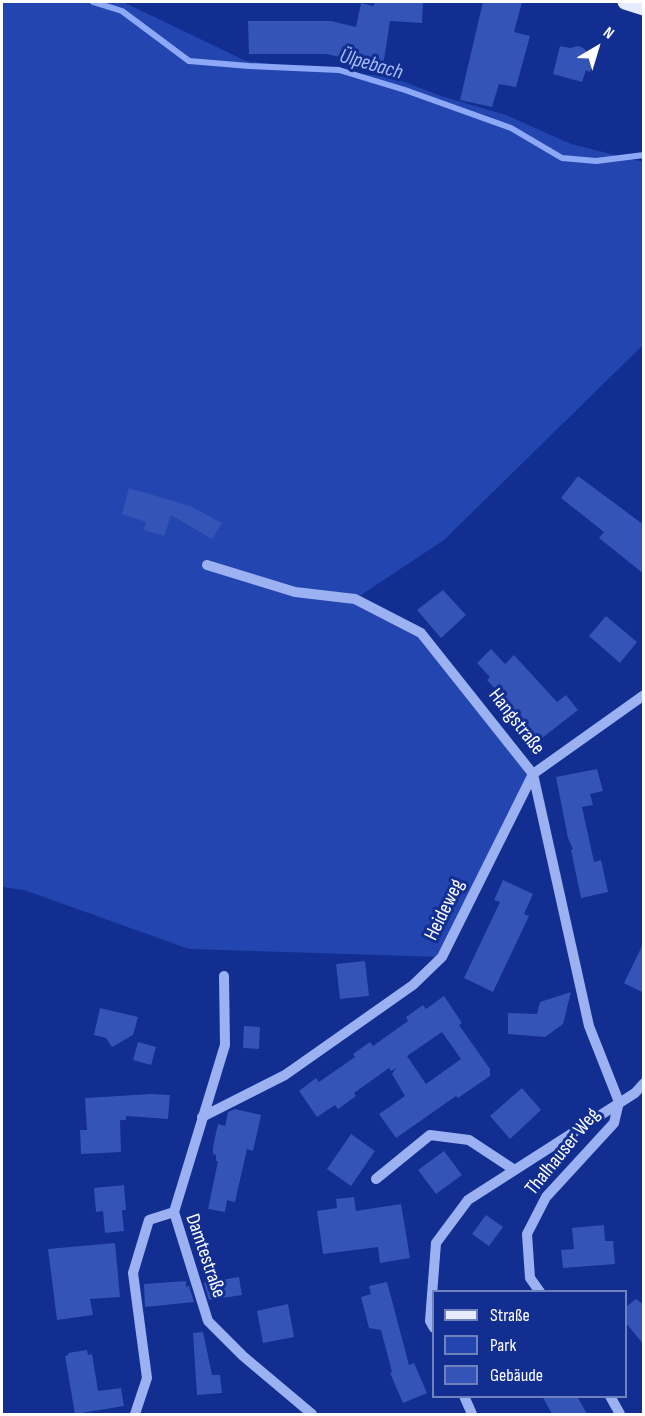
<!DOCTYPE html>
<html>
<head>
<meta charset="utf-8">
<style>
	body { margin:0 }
	#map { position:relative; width:645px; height:1416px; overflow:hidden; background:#112e90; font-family:"Sofia Sans Condensed",sans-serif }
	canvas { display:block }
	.frame { position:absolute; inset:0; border:3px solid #fff; pointer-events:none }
	.legend { position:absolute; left:432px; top:1290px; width:195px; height:108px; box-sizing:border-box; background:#112e90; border:2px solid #7082bc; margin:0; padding:8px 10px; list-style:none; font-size:18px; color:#fff }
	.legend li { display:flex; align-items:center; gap:12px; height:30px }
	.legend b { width:30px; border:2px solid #7082bc }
	.north { position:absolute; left:567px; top:18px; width:60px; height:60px; -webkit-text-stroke:4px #112e90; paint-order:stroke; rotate:38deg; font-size:16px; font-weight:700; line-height:24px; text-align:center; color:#fff }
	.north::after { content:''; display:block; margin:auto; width:21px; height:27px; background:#fff; clip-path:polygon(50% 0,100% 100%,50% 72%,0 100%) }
</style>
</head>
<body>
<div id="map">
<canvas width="645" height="1416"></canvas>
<div class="frame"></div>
<ul class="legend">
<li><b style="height:8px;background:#e7ebff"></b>Straße</li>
<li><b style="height:16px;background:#2345af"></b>Park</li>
<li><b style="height:16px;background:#3554b7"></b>Gebäude</li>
</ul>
<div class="north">N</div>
</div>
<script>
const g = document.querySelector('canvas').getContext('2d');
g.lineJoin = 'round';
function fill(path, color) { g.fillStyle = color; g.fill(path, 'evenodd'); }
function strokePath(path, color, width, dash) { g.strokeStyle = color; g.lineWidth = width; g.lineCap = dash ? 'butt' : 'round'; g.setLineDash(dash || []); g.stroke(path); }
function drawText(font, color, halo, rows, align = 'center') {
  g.font = font + ' "Sofia Sans Condensed",sans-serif'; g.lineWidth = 6; g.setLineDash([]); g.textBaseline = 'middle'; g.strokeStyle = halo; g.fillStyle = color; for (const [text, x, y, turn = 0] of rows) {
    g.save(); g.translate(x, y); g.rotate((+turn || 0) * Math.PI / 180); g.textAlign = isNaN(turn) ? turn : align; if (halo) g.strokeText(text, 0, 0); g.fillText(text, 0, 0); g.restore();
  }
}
const green = new Path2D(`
	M 2,2 L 123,2 L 246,61 L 391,77 L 441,96 L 506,115 L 571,144 L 643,162 L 643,345 L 444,540 L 355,599 L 421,633 L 533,774 L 442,957 L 189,949 L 24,890 L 2,887 Z`);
const stream = new Path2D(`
	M 93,2 L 122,11 L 189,61 L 249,66 L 339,70 L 405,90 L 511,128 L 562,158 L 596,161 L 644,155`);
const building = new Path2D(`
	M 374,2 L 423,2 L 422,23 L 390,21 L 383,66 L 326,54 L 249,54 L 248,21 L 331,21 L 356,27 L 361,3 L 374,6 Z
	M 483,2 L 522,2 L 514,32 L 530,36 L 516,87 L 499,84 L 492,107 L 460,100 Z
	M 560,46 L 570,48 L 578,46 L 583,48 L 594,57 L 590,72 L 586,70 L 582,82 L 553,74 Z
	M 578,476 L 644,525 L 644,574 L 599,538 L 604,532 L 561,498 Z
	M 129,488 L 190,506 L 222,523 L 212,539 L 171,515 L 164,536 L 144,530 L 146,522 L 122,514 Z
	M 443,590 L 466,615 L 441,638 L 417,610 Z
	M 606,616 L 637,642 L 620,663 L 589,636 Z
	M 491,649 L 505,664 L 514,655 L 557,702 L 566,695 L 578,710 L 533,745 L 518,726 L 525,721 L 487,680 L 490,677 L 477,663 Z
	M 597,769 L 603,791 L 590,794 L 593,805 L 582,807 L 594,862 L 601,860 L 608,892 L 581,898 L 571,850 L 573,849 L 568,838 L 556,777 Z
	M 503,880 L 533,894 L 524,914 L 529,916 L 493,992 L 464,978 L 500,902 L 494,900 Z
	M 644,942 L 644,993 L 624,983 Z
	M 365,961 L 369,996 L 340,999 L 336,964 Z
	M 571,992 L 563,1024 L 545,1037 L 508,1034 L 508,1013 L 537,1014 L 540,1002 Z
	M 444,996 L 462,1023 L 459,1025 L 490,1069 L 490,1076 L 458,1098 L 456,1096 L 396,1138 L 379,1114 L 405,1096 L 392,1074 L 396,1068 L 391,1071 L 389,1068 L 354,1093 L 356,1096 L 338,1109 L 335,1105 L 317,1117 L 299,1091 L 316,1078 L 319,1082 L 355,1057 L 353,1054 L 370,1042 L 373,1046 L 408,1021 L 406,1017 L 423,1005 L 426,1009 ZM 442,1032 L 461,1059 L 426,1084 L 407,1056 Z
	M 100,1008 L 138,1017 L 133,1035 L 112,1047 L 106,1038 L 94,1035 Z
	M 244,1026 L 260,1027 L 259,1049 L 243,1048 Z
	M 138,1042 L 156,1047 L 151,1065 L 133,1060 Z
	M 522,1088 L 541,1110 L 510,1139 L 490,1116 Z
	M 151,1094 L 170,1095 L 168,1119 L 126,1116 L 126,1120 L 120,1120 L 121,1152 L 81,1154 L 80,1130 L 87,1130 L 85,1098 Z
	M 235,1109 L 261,1115 L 253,1151 L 247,1149 L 235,1202 L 227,1200 L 225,1212 L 208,1209 L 218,1161 L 216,1161 L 216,1155 L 213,1154 L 213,1147 L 218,1124 L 225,1126 L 228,1112 Z
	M 351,1134 L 375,1151 L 351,1186 L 327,1169 Z
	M 444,1151 L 462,1175 L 436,1194 L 418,1170 Z
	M 124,1185 L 126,1210 L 122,1210 L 124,1231 L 105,1233 L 103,1211 L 96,1212 L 94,1188 Z
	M 354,1197 L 356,1211 L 401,1204 L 410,1258 L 380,1263 L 378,1247 L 323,1254 L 317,1211 L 337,1208 L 336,1199 Z
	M 486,1215 L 503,1227 L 489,1246 L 472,1234 Z
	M 604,1225 L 605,1241 L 613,1241 L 615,1264 L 563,1268 L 561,1250 L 574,1249 L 572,1228 Z
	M 115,1243 L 120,1297 L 90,1299 L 93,1315 L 57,1320 L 48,1249 Z
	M 239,1277 L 242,1295 L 209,1300 L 204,1283 Z
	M 186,1281 L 186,1287 L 189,1286 L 194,1302 L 145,1307 L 144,1284 Z
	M 387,1282 L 409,1365 L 414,1363 L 427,1393 L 403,1403 L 390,1373 L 392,1372 L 381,1330 L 369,1328 L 361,1297 L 371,1294 L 369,1286 Z
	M 636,1299 L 644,1305 L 644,1345 L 626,1323 L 626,1307 Z
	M 288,1304 L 294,1337 L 263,1343 L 257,1311 Z
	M 203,1332 L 212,1375 L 220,1375 L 222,1393 L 197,1395 L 193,1333 Z
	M 87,1350 L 88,1355 L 92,1354 L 98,1391 L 121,1388 L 124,1406 L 75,1414 L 65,1356 L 68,1355 L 68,1353 Z
	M 542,1396 L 577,1396 L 587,1414 L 552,1414 Z`);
const minor = new Path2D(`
	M 207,565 L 295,592 L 355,599 L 421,633 L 533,774 L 589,1026 L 619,1102
	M 202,1117 L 285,1075 L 413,985 L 442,957 L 533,774 L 644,695
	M 376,1179 L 430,1135 L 469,1140 L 513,1169
	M 174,1212 L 208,1321 L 243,1356 L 312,1414
	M 174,1212 L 225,1045 L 224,976
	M 540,1292 L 530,1278 L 527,1234 L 546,1197 L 614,1123 L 619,1102
	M 434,1328 L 430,1321 L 436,1243 L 468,1200 L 635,1093 L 644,1083
	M 464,1396 L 472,1414
	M 610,1396 L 620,1414
	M 135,1414 L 147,1378 L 133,1273 L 149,1220 L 174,1212`);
const major = new Path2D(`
	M 625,2 L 644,8`);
const streetNames = [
	["Hangstraße",516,722,52],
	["Heideweg",445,910,-64],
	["Thalhauser Weg",563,1152,-51],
	["Damtestraße",205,1256,71]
];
const waterNames = [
	["Ülpebach",371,65,16]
];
fill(green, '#2345af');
strokePath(stream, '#8da8f6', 6);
fill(building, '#3554b7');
strokePath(minor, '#9cb1f2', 10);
strokePath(major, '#e7ebff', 15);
drawText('20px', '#fff', '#112e90', streetNames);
drawText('italic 21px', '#a8bcf9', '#112e90', waterNames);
</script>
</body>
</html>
